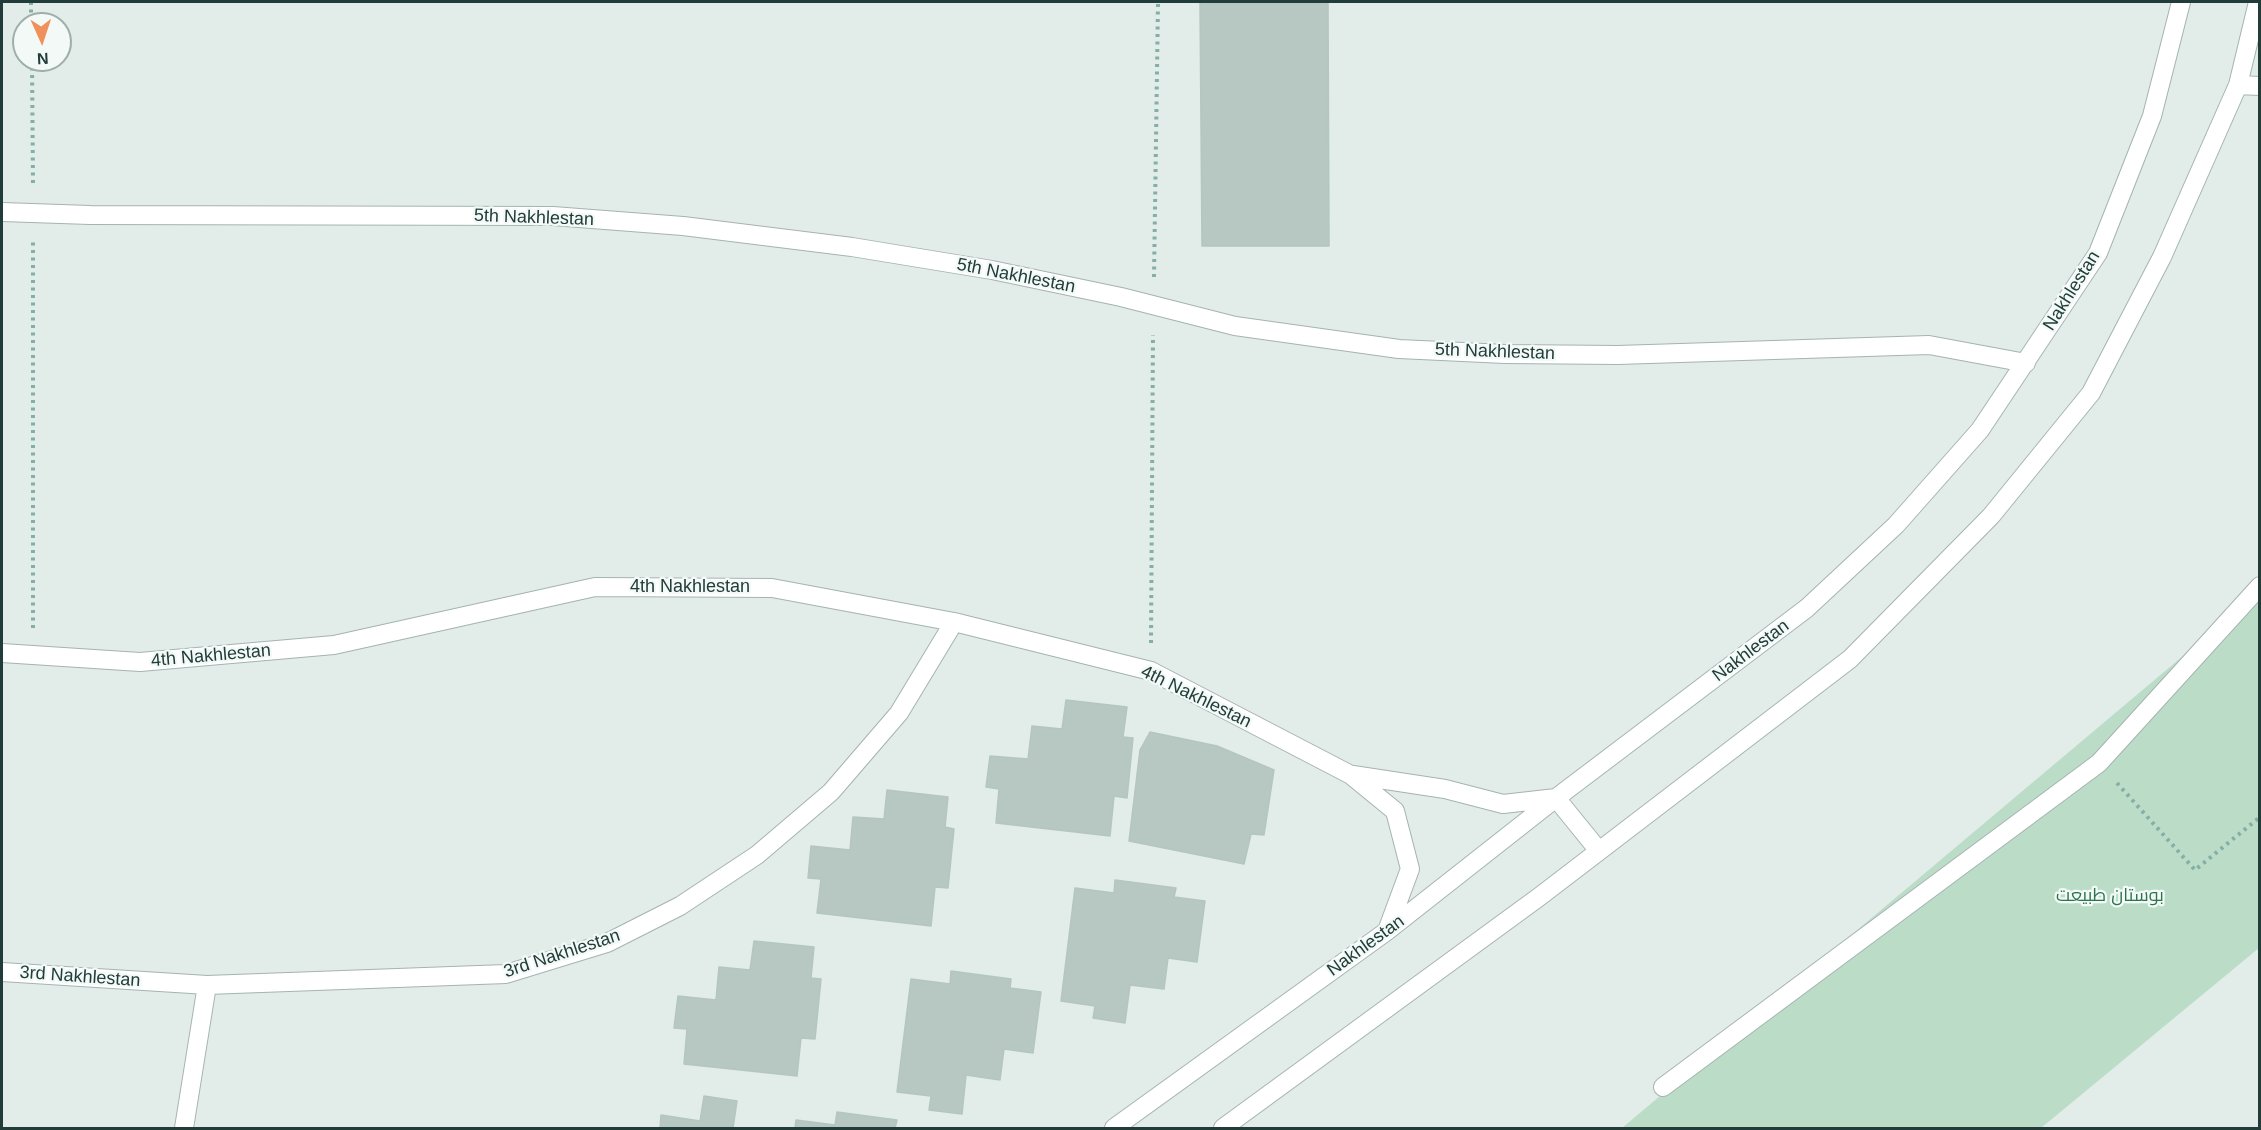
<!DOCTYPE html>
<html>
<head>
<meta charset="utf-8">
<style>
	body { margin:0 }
	#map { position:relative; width:2261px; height:1130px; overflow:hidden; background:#e2ece9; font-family:Helvetica,sans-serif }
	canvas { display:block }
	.frame { position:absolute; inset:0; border:3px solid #223d39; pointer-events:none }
	.north { position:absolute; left:12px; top:12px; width:60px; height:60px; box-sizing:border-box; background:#f2f9f6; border:2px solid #9faeaa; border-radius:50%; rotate:177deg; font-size:16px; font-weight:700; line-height:24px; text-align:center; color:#223d39 }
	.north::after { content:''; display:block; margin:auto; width:21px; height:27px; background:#f0915c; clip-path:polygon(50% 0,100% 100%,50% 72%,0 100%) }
</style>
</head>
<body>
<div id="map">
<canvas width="2261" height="1130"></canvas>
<div class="frame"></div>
<div class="north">N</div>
</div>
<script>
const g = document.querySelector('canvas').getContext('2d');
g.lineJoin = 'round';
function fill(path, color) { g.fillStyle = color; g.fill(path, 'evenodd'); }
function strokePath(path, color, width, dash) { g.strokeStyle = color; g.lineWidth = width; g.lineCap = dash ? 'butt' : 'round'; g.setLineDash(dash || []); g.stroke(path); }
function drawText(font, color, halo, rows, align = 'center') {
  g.font = font + ' Helvetica,Cairo,sans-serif'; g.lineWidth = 4.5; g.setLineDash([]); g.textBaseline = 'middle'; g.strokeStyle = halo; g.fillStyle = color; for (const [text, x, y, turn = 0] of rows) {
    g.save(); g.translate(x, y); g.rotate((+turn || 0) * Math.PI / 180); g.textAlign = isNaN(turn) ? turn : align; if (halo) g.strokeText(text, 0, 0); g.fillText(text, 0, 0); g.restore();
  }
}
const green = new Path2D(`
	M 2259,592 L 2259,948 L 2041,1128 L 1622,1128 Z`);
const building = new Path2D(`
	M 1200,2 L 1328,2 L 1329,246 L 1202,246 Z
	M 1066,700 L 1127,707 L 1123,737 L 1133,738 L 1127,798 L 1114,796 L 1110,836 L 996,823 L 999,789 L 986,787 L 990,756 L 1028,759 L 1032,726 L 1062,729 Z
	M 1150,732 L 1217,746 L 1274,770 L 1264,835 L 1251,834 L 1244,864 L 1129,841 L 1140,750 Z
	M 887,790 L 948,797 L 945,827 L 954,829 L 948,888 L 935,887 L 931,926 L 817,913 L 821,879 L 808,878 L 811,846 L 850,850 L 853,817 L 884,819 Z
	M 1115,880 L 1176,888 L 1174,897 L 1205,901 L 1197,962 L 1168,958 L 1164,989 L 1130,985 L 1125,1023 L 1093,1018 L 1095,1006 L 1061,1001 L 1075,888 L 1114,893 Z
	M 754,941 L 814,947 L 811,978 L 821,979 L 815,1039 L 801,1038 L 797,1076 L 684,1064 L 687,1029 L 674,1028 L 678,996 L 716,1000 L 719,967 L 750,970 Z
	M 951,971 L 1011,979 L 1010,988 L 1041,992 L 1033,1053 L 1004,1049 L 1000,1080 L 966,1075 L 962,1114 L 929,1110 L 931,1096 L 897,1092 L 911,979 L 950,984 Z
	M 704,1096 L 737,1101 L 733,1128 L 660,1128 L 661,1115 L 700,1121 Z
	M 837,1112 L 897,1120 L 895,1128 L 795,1128 L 796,1120 L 835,1125 Z`);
const path = new Path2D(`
	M 31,2 L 31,24
	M 32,60 L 33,184
	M 1154,277 L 1158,2
	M 33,628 L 33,242
	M 1151,643 L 1153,335
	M 2117,783 L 2195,870 L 2260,817`);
const minor = new Path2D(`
	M 2238,85 L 2260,86
	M 2,212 L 90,215 L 553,216 L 683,226 L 852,247 L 992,270 L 1121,297 L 1235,326 L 1399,349 L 1505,354 L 1618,355 L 1929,345 L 2026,363
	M 2,653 L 140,662 L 334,645 L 595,587 L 772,588 L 954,622 L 1151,671 L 1351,775 L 1395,811 L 1410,869 L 1387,931
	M 1353,775 L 1445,789 L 1503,804 L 1556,798 L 1599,851
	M 2,972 L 207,985 L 506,974 L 607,943 L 680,906 L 757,855 L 831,792 L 899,713 L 954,622
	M 1663,1087 L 2099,763 L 2260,586
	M 184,1128 L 207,985
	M 1114,1128 L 1387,931 L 1556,798 L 1807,608 L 1896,525 L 1980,430 L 2098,253 L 2152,116 L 2181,2
	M 1223,1128 L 1539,897 L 1850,659 L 1991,516 L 2091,393 L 2162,257 L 2238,85 L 2258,2`);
const streetNames = [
	["5th Nakhlestan",534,218,2],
	["5th Nakhlestan",1016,276,11],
	["Nakhlestan",2072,291,-58],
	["5th Nakhlestan",1495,352,2],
	["4th Nakhlestan",690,587],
	["Nakhlestan",1751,651,-37],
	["4th Nakhlestan",211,656,-5],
	["4th Nakhlestan",1196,697,26],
	["Nakhlestan",1366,946,-36],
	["3rd Nakhlestan",562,954,-18],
	["3rd Nakhlestan",80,977,4]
];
const parkNames = [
	["بوستان طبیعت",2110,896]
];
fill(green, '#bbddc8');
fill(building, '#b7c7c2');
strokePath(building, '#b4c6c0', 1.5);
strokePath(minor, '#a5b4b1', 20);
strokePath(path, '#83afa7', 4, [3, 4.5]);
strokePath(minor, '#fff', 18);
drawText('18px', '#223d39', '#f2f9f6', streetNames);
drawText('18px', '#2d7350', '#f2f9f6', parkNames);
</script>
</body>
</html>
